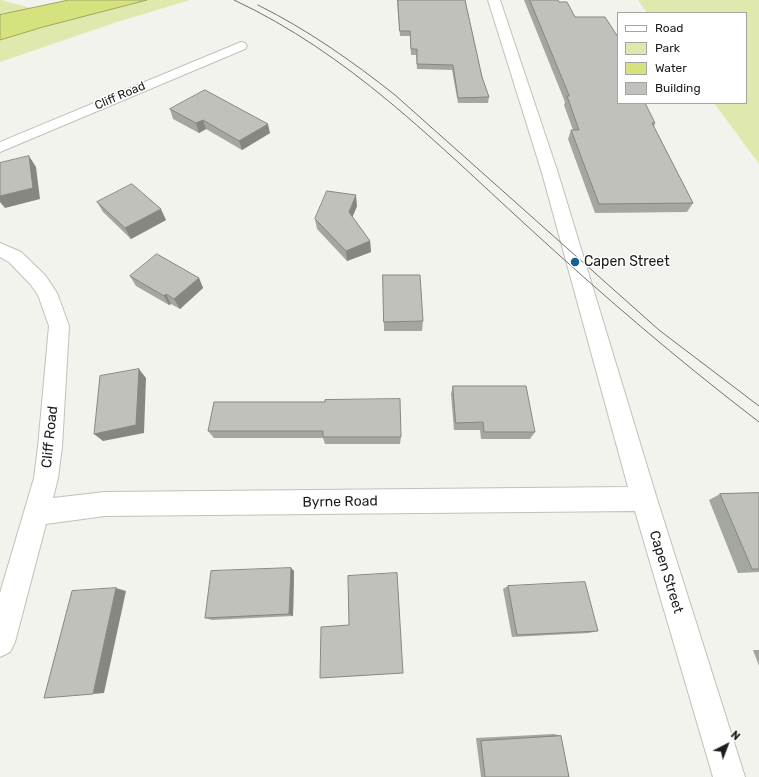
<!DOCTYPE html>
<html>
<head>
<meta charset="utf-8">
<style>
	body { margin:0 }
	#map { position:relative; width:759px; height:777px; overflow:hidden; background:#f1f3ec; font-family:Rubik,sans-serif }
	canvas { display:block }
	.legend { position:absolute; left:617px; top:12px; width:130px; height:92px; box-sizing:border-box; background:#fff; border:1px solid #a4a5a3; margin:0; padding:5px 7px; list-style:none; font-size:12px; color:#1c1d1a }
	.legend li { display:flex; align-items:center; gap:8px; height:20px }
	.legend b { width:20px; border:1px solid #a4a5a3 }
	.north { position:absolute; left:707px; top:725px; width:40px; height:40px; -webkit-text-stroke:3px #fff; paint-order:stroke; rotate:42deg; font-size:11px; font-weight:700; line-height:16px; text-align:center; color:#1c1d1a }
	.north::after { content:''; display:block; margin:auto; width:14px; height:18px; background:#1c1d1a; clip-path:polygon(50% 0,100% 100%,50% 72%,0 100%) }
</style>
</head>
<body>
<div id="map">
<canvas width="759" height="777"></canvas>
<ul class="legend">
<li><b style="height:5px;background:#fff"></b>Road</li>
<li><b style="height:11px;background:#e0e9ad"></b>Park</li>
<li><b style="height:11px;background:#d6e27e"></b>Water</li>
<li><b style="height:11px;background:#bfc1ba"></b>Building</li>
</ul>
<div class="north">N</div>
</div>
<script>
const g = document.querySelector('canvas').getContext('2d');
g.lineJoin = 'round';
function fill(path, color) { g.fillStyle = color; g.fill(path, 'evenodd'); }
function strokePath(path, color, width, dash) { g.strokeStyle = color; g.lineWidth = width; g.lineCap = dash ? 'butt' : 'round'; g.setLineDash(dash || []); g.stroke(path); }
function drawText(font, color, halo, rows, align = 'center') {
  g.font = font + ' Rubik,sans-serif'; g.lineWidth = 3; g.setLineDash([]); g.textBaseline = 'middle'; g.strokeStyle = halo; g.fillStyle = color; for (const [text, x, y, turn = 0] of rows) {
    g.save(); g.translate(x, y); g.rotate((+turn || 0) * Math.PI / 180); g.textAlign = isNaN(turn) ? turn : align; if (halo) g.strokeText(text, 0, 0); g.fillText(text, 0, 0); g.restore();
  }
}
const green = new Path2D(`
	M 0,0 L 1,0 L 31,8 L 0,15 Z
	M 147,0 L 190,0 L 117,22 L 0,62 L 0,40 L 43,27 Z
	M 638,0 L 759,0 L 759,164 L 714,103 L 746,103 L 746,13 L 647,13 Z`);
const water = new Path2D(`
	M 69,0 L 147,0 L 43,27 L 0,40 L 0,15 Z`);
const minor = new Path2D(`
	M 488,0 L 500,0 L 558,173 L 657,499 L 745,777 L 713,777 L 635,511 L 105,516 L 46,524 L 15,642 L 10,652 L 0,657 L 0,593 L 34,478 L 38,447 L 49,326 L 38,295 L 31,285 L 9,262 L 0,257 L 0,243 L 21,252 L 45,275 L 57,293 L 69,326 L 62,447 L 58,478 L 53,498 L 105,492 L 628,487 L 542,173 Z
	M 241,42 L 245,43 L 247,46 L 245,49 L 0,152 L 0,142 Z`);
const tram = new Path2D(`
	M 234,0 C 349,54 433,140 526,225 C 601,294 678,360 759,422
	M 258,5 C 308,30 352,61 395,95 L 659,330 L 759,406`);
const wall = new Path2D(`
	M 397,0 L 465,0 L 482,77 L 489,97 L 488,103 L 458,103 L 452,70 L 417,69 L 416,55 L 411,55 L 410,36 L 400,36 Z
	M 524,0 L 558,0 L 618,103 L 655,123 L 654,127 L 693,203 L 687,212 L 595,213 L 568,139 L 571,130 L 573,130 L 564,105 L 565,102 Z
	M 170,109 L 270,133 L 242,150 L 206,129 L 199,133 L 173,119 Z
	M 97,202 L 166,220 L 131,239 L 103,212 Z
	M 357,206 L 352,217 L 370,241 L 371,252 L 347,261 L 317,229 L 315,219 Z
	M 383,275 L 423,321 L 422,331 L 384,331 Z
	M 130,276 L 199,278 L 203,288 L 180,309 L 171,304 L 169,305 L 136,286 Z
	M 453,386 L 535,432 L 530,439 L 481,439 L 480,430 L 454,430 L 451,394 Z
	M 325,402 L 401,437 L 400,444 L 325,444 L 323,438 L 214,438 L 208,431 Z
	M 759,493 L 759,572 L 738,573 L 709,500 L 720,494 Z
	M 291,568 L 294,571 L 293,616 L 212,620 L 205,618 Z
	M 508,586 L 598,631 L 589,633 L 512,637 L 503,589 Z
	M 753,650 L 759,650 L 759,666 Z
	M 554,734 L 561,736 L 569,777 L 481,777 L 476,738 Z`);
const shadedWall = new Path2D(`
	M 203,120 L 206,129 L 199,133 L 196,123 Z
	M 268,124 L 270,133 L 242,150 L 239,141 Z
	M 29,156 L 36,167 L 40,199 L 5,208 L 0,202 L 0,196 Z
	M 356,195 L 357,206 L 350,223 L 349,212 Z
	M 161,209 L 166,220 L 131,239 L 125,228 Z
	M 370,241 L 371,252 L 347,261 L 346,251 Z
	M 199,278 L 203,288 L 180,309 L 174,299 Z
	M 166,294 L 171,304 L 169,305 L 164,296 Z
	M 139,369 L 146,378 L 144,433 L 103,441 L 94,434 Z
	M 291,568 L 294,571 L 293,616 L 289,614 Z
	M 116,588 L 126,591 L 104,693 L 93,694 Z`);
const building = new Path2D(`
	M 398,0 L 465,0 L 482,77 L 489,97 L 458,98 L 453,65 L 417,64 L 417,49 L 411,49 L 410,31 L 400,31 Z
	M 530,0 L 558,0 L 559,2 L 567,2 L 575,17 L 605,17 L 618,37 L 618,103 L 645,103 L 655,123 L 652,123 L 693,203 L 599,204 L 571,130 L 579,130 L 567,96 L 569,96 Z
	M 205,90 L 268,124 L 239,141 L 203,120 L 196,123 L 170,109 Z
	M 29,156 L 33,188 L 0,196 L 0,163 Z
	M 132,184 L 161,209 L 125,228 L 97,202 Z
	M 327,191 L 356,195 L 349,212 L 370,241 L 346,251 L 315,219 Z
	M 157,254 L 199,278 L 174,299 L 166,294 L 164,296 L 130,276 Z
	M 383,275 L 420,275 L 423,321 L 384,322 Z
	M 139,369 L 136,425 L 94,434 L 100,376 Z
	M 453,386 L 526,386 L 535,432 L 484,432 L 483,422 L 456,423 Z
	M 400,399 L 401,437 L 323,437 L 323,431 L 208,431 L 214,402 L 325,402 L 325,400 Z
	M 759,493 L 759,569 L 752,569 L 720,494 Z
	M 291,568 L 289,614 L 205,618 L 211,571 Z
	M 397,573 L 403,673 L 320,678 L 321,627 L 349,625 L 348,576 Z
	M 585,582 L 598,631 L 517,635 L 508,586 Z
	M 116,588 L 93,694 L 44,698 L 72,591 Z
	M 561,736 L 569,777 L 485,777 L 481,741 Z`);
const markers = [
	[575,262,5,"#155f93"]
];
const farStreetnames = [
	["Cliff Road",120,96,-23]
];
const poiNames = [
	["Capen Street",584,262]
];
const streetNames = [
	["Cliff Road",50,437,-84],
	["Byrne Road",340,502,-1],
	["Capen Street",666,572,73]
];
fill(green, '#e0e9ad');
fill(water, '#d6e27e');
strokePath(water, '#9ea760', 1);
strokePath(minor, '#c0c1ba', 2);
fill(minor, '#fff');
strokePath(tram, '#71736e', 1);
fill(wall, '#a4a6a0');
fill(shadedWall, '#868782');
fill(building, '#bfc1ba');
strokePath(building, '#868782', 1);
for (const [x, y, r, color] of markers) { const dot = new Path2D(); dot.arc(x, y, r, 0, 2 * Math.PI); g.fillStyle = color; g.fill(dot); strokePath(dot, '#fff', 1.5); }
drawText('12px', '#1c1d1a', '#fff', farStreetnames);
drawText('14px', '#1c1d1a', '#fff', poiNames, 'left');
drawText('14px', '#1c1d1a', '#fff', streetNames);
</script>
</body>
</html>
